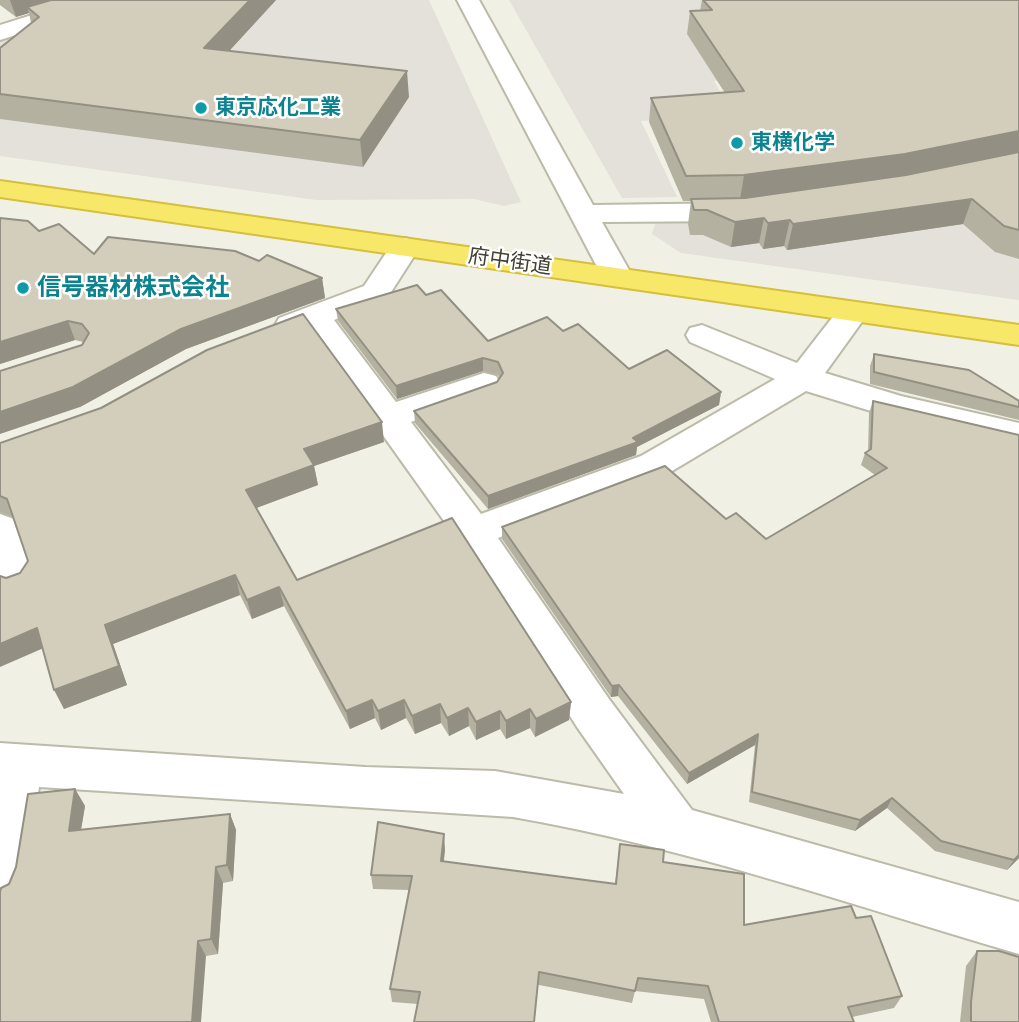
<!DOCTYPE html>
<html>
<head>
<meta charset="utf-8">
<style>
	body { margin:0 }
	canvas { display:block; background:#f1f0e5 }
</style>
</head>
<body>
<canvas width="1019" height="1022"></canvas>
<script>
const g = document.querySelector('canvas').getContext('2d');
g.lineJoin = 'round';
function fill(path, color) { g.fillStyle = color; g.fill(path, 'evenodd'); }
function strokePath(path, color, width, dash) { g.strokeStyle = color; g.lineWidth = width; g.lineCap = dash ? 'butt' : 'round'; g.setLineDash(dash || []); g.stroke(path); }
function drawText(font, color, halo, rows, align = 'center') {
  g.font = font + ' Helvetica,"Noto Sans JP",sans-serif'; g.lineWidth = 5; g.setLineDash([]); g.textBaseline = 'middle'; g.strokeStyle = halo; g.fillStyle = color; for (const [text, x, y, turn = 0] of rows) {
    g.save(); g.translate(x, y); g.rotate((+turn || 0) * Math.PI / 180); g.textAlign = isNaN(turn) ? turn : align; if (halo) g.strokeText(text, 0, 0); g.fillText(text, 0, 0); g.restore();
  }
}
const industrial = new Path2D(`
	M 219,0 L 429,0 L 521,202 L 504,206 L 474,199 L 316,200 L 0,156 L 0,40 L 11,37 L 219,32 Z
	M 509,0 L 751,0 L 782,75 L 714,81 L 733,114 L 641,121 L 677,197 L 622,198 Z
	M 1019,173 L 1019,300 L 681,253 L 652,234 L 656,222 L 758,219 Z`);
const minor = new Path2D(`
	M 80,0 L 114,0 L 111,5 L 0,40 L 0,25 Z
	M 457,0 L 479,0 L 593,205 L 742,203 L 752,206 L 756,212 L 752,218 L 742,221 L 602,222 L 633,277 L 628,284 L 617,286 L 606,284 Z
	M 405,238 L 416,241 L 420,247 L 386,300 L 334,320 L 396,402 L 484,373 L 496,376 L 501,384 L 496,392 L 411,422 L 481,514 L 641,456 L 775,379 L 690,342 L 686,335 L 690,328 L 702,325 L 797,363 L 842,305 L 853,302 L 864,305 L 869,312 L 825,373 L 901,396 L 1019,423 L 1019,447 L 897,419 L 806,391 L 667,474 L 498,538 L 609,699 L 692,810 L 1019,902 L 1019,954 C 851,905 686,847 513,817 L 39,787 L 25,882 L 18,899 L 0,906 L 0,743 L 365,767 L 495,771 L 624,794 L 577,727 L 459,542 L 308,330 L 291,335 L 279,332 L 275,325 L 279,318 L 364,286 L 394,241 Z
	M 0,514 L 14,519 L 35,579 L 29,590 L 15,595 L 0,589 Z`);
const highway = new Path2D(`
	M 0,181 L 1019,325 L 1019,345 L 0,197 Z`);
const wall = new Path2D(`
	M 0,0 L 276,0 L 229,51 L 409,97 L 363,167 L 0,119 L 0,48 L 31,23 L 29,13 L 16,17 L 0,5 Z
	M 702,0 L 1019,0 L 1019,259 L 995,252 L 963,224 L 787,250 L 784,246 L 763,249 L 759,243 L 731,247 L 703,235 L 690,235 L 688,224 L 691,201 L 683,201 L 649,122 L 651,98 L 725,93 L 687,34 L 690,11 L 700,11 Z
	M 0,218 L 39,231 L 94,254 L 259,261 L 322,278 L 325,298 L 186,349 L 80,407 L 82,345 L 83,342 L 75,340 L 0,364 Z
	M 426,295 L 488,341 L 563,331 L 629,369 L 721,392 L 719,405 L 637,447 L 636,455 L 488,509 L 415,423 L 414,411 L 497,382 L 500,378 L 498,375 L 483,371 L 397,399 L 338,321 L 336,309 Z
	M 874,354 L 1019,401 L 1019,420 L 870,384 L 870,366 Z
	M 873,401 L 1019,435 L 1019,858 L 1007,870 L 935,851 L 887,808 L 855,831 L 749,802 L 755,745 L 687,784 L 618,696 L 611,697 L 502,539 L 502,527 L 726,519 L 766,539 L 875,475 L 861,465 L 865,453 L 868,452 L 869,413 Z
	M 384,442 L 314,466 L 318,485 L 256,508 L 297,580 L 571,702 L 569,720 L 535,737 L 530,728 L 506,739 L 500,729 L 476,740 L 469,726 L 449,736 L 441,723 L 415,734 L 406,718 L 381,730 L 375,718 L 350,729 L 284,606 L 252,619 L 240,595 L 113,644 L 127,685 L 64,709 L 43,649 L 6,578 L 20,573 L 28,561 L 13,517 L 0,512 L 0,443 Z
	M 75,789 L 85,806 L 81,830 L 230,814 L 236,830 L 233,881 L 223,883 L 218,954 L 206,956 L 9,884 Z
	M 620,844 L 663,862 L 744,925 L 856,918 L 902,996 L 894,1008 L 852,1017 L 854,1022 L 711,1022 L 704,999 L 635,991 L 632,1003 L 539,985 L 418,1004 L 392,1002 L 390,989 L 409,890 L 373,889 L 371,875 L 445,849 L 444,861 L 615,884 Z
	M 977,951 L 1019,1022 L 960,1022 L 966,966 Z`);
const shadedWall = new Path2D(`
	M 10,0 L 71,0 L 27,7 L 29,13 L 16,17 Z
	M 250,0 L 276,0 L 209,73 L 204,48 Z
	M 407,71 L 409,97 L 363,167 L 360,140 Z
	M 1019,131 L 1019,152 L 898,179 L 740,200 L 744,175 Z
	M 972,199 L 963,224 L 787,250 L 793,224 Z
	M 764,218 L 759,243 L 731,247 L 735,222 Z
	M 790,220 L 784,246 L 763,249 L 768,223 Z
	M 322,278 L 325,298 L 186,349 L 80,407 L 0,434 L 0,412 L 181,329 Z
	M 68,321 L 75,340 L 0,364 L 0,342 Z
	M 483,358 L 483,371 L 397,399 L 396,386 Z
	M 721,392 L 719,405 L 637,447 L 636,455 L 488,509 L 488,496 L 633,438 Z
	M 382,422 L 384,442 L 314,466 L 318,485 L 251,510 L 246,490 L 304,449 Z
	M 235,575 L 240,595 L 113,644 L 127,685 L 64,709 L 54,690 L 105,625 Z
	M 279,587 L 284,606 L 252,619 L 247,600 Z
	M 37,628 L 46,647 L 0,667 L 0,644 Z
	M 619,685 L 618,696 L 611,697 L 612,686 Z
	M 372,700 L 375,718 L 350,729 L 346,711 Z
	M 404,700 L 406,718 L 381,730 L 378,711 Z
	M 571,702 L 569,720 L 535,737 L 536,719 Z
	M 440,704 L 441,723 L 415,734 L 412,716 Z
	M 468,708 L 469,726 L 449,736 L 447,718 Z
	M 530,709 L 530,728 L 506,739 L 506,721 Z
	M 500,711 L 500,729 L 476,740 L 476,722 Z
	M 758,734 L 755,745 L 687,784 L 689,773 Z
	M 75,789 L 85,806 L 78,847 L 69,831 Z
	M 892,798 L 887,808 L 855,831 L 860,820 Z
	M 230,814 L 236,830 L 233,881 L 227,865 Z
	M 444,834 L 445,849 L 442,875 L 441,861 Z
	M 1019,855 L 1019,858 L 1007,870 L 1014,860 Z
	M 216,867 L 223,883 L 218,954 L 211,939 Z
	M 198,941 L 206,956 L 201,1022 L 192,1022 Z`);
const building = new Path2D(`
	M 51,0 L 250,0 L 204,48 L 407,71 L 360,140 L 0,94 L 0,48 L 39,17 L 27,7 Z
	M 703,0 L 1019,0 L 1019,131 L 905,154 L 744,175 L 686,176 L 651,98 L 744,91 L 690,11 L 712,10 Z
	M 1019,152 L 1019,230 L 1004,226 L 972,199 L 793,224 L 790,220 L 768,223 L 764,218 L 735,222 L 707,210 L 694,210 L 691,199 L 745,198 L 906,175 Z
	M 0,218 L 28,221 L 39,231 L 59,224 L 94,254 L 108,237 L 235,251 L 259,261 L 267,255 L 322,278 L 181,329 L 73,387 L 0,412 L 0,371 L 82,345 L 89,333 L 82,324 L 68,321 L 0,342 Z
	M 417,285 L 426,295 L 441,290 L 488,341 L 547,317 L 563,331 L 578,324 L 629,369 L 667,350 L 721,392 L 633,438 L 638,442 L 488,496 L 414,411 L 497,382 L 503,373 L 498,362 L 483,358 L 396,386 L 336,309 Z
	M 303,314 L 382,422 L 304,449 L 314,465 L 246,490 L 297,580 L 452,518 L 571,702 L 536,719 L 530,709 L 506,721 L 500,711 L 476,722 L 468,708 L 447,718 L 440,704 L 412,716 L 404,700 L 378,711 L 372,700 L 346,711 L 279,587 L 247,600 L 235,575 L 105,625 L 119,666 L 54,690 L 37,628 L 0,644 L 0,576 L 6,578 L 20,573 L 28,561 L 7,499 L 0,496 L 0,443 L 101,408 L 207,350 Z
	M 874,354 L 969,370 L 1019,401 L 1019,407 L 874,372 Z
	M 873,401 L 1019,435 L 1019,855 L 1014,860 L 941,841 L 892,798 L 860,820 L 752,792 L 758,734 L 689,773 L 619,685 L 612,686 L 502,527 L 665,466 L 726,519 L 736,513 L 766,539 L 887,468 L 865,453 L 871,449 Z
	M 75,789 L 69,831 L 230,814 L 227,865 L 216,867 L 211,939 L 198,941 L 192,1022 L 0,1022 L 0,892 L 1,888 L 9,884 L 16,867 L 28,794 Z
	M 378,822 L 444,834 L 441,861 L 616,884 L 620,844 L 664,850 L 663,862 L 744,874 L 744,925 L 851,906 L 856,918 L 871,916 L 902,996 L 848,1007 L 854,1022 L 719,1022 L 708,986 L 638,978 L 635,991 L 539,972 L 534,1022 L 414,1022 L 420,992 L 390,989 L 412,876 L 371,875 Z
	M 977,951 L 999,951 L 1019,957 L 1019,1022 L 971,1022 L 971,1002 Z`);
const markers = [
	[201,108,7,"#0f9aa8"],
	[737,143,7,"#0f9aa8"],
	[23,288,7,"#0f9aa8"]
];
const farCulturenames = [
	["東京応化工業",215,108],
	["東横化学",751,143]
];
const farStreetnames = [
	["府中街道",510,262,8]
];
const cultureNames = [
	["信号器材株式会社",37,288]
];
fill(industrial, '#e3e1da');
strokePath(minor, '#bcbaa8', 4);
strokePath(highway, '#d5bf3b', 4);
fill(minor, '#fff');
fill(highway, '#f7e86a');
fill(wall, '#b5b1a1');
fill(shadedWall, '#939083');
fill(building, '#d2cebb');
strokePath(building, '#939083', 2);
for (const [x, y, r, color] of markers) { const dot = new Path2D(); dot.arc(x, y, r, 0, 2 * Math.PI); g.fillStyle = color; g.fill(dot); strokePath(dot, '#fff', 2.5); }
drawText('bold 21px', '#0d838f', '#fff', farCulturenames, 'left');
drawText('21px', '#434135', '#fff', farStreetnames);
drawText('bold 24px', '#0d838f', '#fff', cultureNames, 'left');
</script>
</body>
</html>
